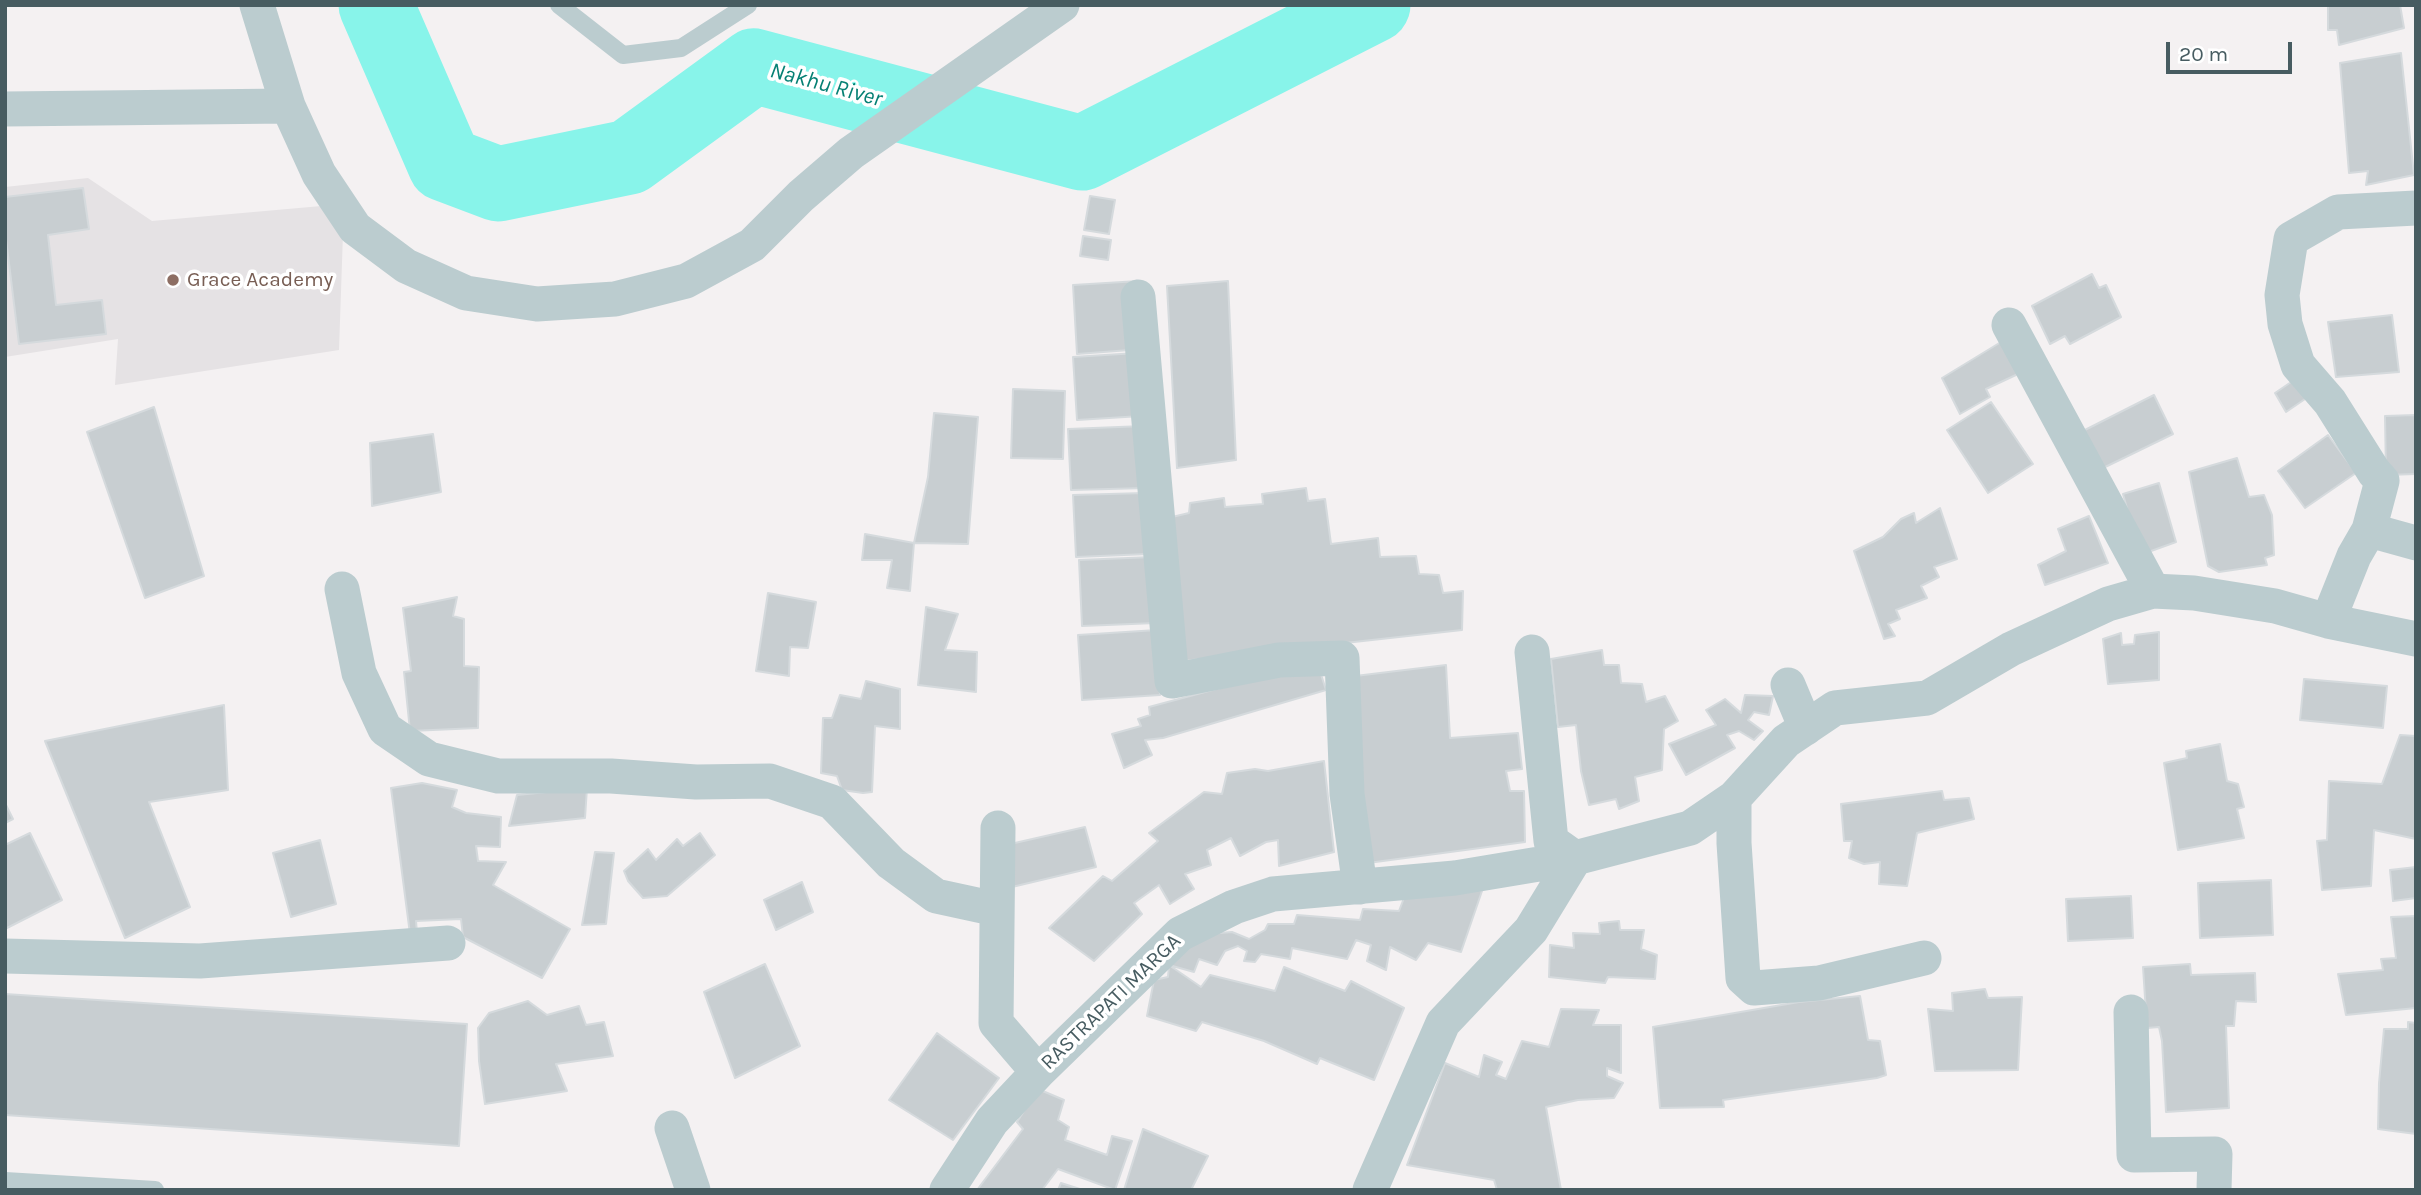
<!DOCTYPE html>
<html>
<head>
<meta charset="utf-8">
<style>
	body { margin:0 }
	#map { position:relative; width:2421px; height:1195px; overflow:hidden; background:#f4f1f2; font-family:Karla,sans-serif }
	canvas { display:block }
	.frame { position:absolute; inset:0; border:7px solid #475c61; pointer-events:none }
	.scale { position:absolute; left:2166px; top:42px; width:126px; height:32px; box-sizing:border-box; border:4px solid #475c61; border-top:0; padding-left:9px; font-size:21px; line-height:24px; white-space:nowrap; color:#475c61; -webkit-text-stroke:5px #fff; paint-order:stroke }
</style>
</head>
<body>
<div id="map">
<canvas width="2421" height="1195"></canvas>
<div class="frame"></div>
<div class="scale">20 m</div>
</div>
<script>
const g = document.querySelector('canvas').getContext('2d');
g.lineJoin = 'round';
function fill(path, color) { g.fillStyle = color; g.fill(path, 'evenodd'); }
function strokePath(path, color, width, dash) { g.strokeStyle = color; g.lineWidth = width; g.lineCap = dash ? 'butt' : 'round'; g.setLineDash(dash || []); g.stroke(path); }
function drawText(font, color, halo, rows, align = 'center') {
  g.font = font + ' Karla,sans-serif'; g.lineWidth = 7; g.setLineDash([]); g.textBaseline = 'middle'; g.strokeStyle = halo; g.fillStyle = color; for (const [text, x, y, turn = 0] of rows) {
    g.save(); g.translate(x, y); g.rotate((+turn || 0) * Math.PI / 180); g.textAlign = isNaN(turn) ? turn : align; if (halo) g.strokeText(text, 0, 0); g.fillText(text, 0, 0); g.restore();
  }
}
const education = new Path2D(`
	M 88,178 L 152,221 L 344,204 L 339,350 L 115,385 L 118,339 L 5,357 L 5,187 Z`);
const river = new Path2D(`
	M 376,5 L 445,164 L 498,184 L 629,157 L 754,66 L 1082,153 L 1373,5`);
const building = new Path2D(`
	M 2328,5 L 2400,5 L 2404,28 L 2339,45 L 2337,30 L 2328,30 Z
	M 2401,53 L 2414,175 L 2366,185 L 2368,171 L 2349,173 L 2340,63 Z
	M 83,188 L 89,229 L 48,235 L 56,305 L 102,300 L 106,334 L 19,344 L 5,231 L 5,197 Z
	M 1090,196 L 1115,200 L 1109,234 L 1084,230 Z
	M 1083,236 L 1111,240 L 1108,260 L 1080,256 Z
	M 2092,274 L 2099,288 L 2106,285 L 2121,317 L 2070,344 L 2065,336 L 2050,344 L 2032,306 Z
	M 1139,281 L 1143,349 L 1077,354 L 1073,285 Z
	M 1228,281 L 1236,460 L 1177,468 L 1167,286 Z
	M 2392,315 L 2399,372 L 2336,377 L 2328,322 Z
	M 2001,342 L 2018,374 L 1986,389 L 1990,397 L 1960,414 L 1942,378 Z
	M 1137,353 L 1141,416 L 1077,420 L 1073,357 Z
	M 2297,378 L 2308,397 L 2286,412 L 2275,393 Z
	M 1013,389 L 1065,391 L 1063,459 L 1011,458 Z
	M 2154,395 L 2173,434 L 2097,471 L 2077,434 Z
	M 1991,402 L 2033,464 L 1988,493 L 1947,430 Z
	M 154,407 L 204,576 L 145,598 L 87,432 Z
	M 934,413 L 978,417 L 968,544 L 914,543 L 928,477 Z
	M 2416,415 L 2416,474 L 2386,475 L 2385,416 Z
	M 1144,426 L 1146,488 L 1071,490 L 1068,429 Z
	M 433,434 L 441,492 L 372,506 L 370,443 Z
	M 2328,435 L 2356,473 L 2305,508 L 2278,471 Z
	M 2237,458 L 2249,497 L 2264,495 L 2272,515 L 2274,555 L 2265,558 L 2267,565 L 2219,572 L 2208,566 L 2189,472 Z
	M 2159,483 L 2176,542 L 2140,555 L 2123,494 Z
	M 1306,488 L 1308,501 L 1325,499 L 1331,544 L 1378,538 L 1380,557 L 1416,556 L 1419,574 L 1439,575 L 1443,593 L 1463,591 L 1462,630 L 1183,661 L 1172,517 L 1189,513 L 1190,503 L 1224,498 L 1225,507 L 1263,504 L 1262,494 Z
	M 1145,493 L 1148,554 L 1076,557 L 1073,495 Z
	M 1940,508 L 1957,559 L 1934,567 L 1939,577 L 1921,586 L 1927,598 L 1896,610 L 1900,619 L 1888,624 L 1895,636 L 1884,639 L 1854,551 L 1883,537 L 1901,519 L 1914,513 L 1916,523 Z
	M 2089,516 L 2108,563 L 2045,585 L 2038,565 L 2066,551 L 2058,529 Z
	M 865,534 L 914,543 L 910,591 L 887,588 L 892,560 L 862,560 Z
	M 1153,557 L 1156,623 L 1082,626 L 1079,560 Z
	M 768,593 L 816,602 L 808,648 L 790,647 L 789,676 L 756,671 Z
	M 457,597 L 453,616 L 464,619 L 464,666 L 479,667 L 478,728 L 410,731 L 404,672 L 411,671 L 403,608 Z
	M 926,607 L 958,614 L 945,650 L 977,652 L 976,692 L 918,685 Z
	M 1157,630 L 1160,695 L 1082,700 L 1078,635 Z
	M 2159,632 L 2159,680 L 2108,684 L 2103,639 L 2121,633 L 2122,645 L 2134,644 L 2135,635 Z
	M 1602,650 L 1604,665 L 1619,665 L 1621,683 L 1642,684 L 1646,702 L 1665,696 L 1678,721 L 1664,729 L 1662,770 L 1635,777 L 1639,801 L 1619,809 L 1616,799 L 1589,805 L 1581,771 L 1576,725 L 1558,727 L 1551,659 Z
	M 1317,662 L 1326,690 L 1163,738 L 1145,740 L 1152,755 L 1124,768 L 1112,734 L 1141,726 L 1138,719 L 1150,715 L 1149,707 Z
	M 1446,665 L 1450,738 L 1518,733 L 1522,769 L 1506,771 L 1510,791 L 1524,791 L 1525,842 L 1368,863 L 1347,677 Z
	M 2304,679 L 2387,686 L 2383,728 L 2300,720 Z
	M 866,681 L 900,689 L 900,729 L 875,726 L 872,792 L 863,793 L 842,790 L 837,776 L 821,773 L 823,718 L 832,718 L 840,695 L 861,699 Z
	M 1745,695 L 1773,696 L 1769,715 L 1754,712 L 1748,720 L 1763,731 L 1754,740 L 1739,731 L 1727,735 L 1735,748 L 1686,775 L 1669,744 L 1716,725 L 1706,710 L 1725,699 L 1741,713 Z
	M 224,705 L 228,790 L 149,802 L 190,907 L 125,938 L 45,741 Z
	M 2400,735 L 2416,736 L 2416,839 L 2374,830 L 2371,886 L 2322,890 L 2317,841 L 2327,840 L 2329,781 L 2382,784 Z
	M 2220,744 L 2227,781 L 2238,784 L 2244,807 L 2237,809 L 2244,838 L 2178,850 L 2164,763 L 2187,758 L 2186,751 Z
	M 1324,761 L 1334,852 L 1279,866 L 1278,840 L 1266,842 L 1240,856 L 1231,838 L 1207,850 L 1211,865 L 1185,874 L 1194,889 L 1170,904 L 1159,885 L 1134,903 L 1142,914 L 1094,961 L 1049,928 L 1103,876 L 1112,881 L 1158,841 L 1149,833 L 1204,792 L 1222,794 L 1227,773 L 1255,769 L 1268,771 Z
	M 422,783 L 457,790 L 452,807 L 466,813 L 501,817 L 500,847 L 476,846 L 478,861 L 506,862 L 493,885 L 570,929 L 542,978 L 463,937 L 461,919 L 416,921 L 417,933 L 410,934 L 391,788 Z
	M 587,788 L 585,818 L 509,826 L 517,795 Z
	M 1942,791 L 1944,800 L 1969,798 L 1974,819 L 1917,833 L 1907,886 L 1879,884 L 1880,862 L 1864,864 L 1849,858 L 1852,841 L 1844,841 L 1841,804 Z
	M 5,803 L 13,819 L 5,823 Z
	M 1085,827 L 1096,867 L 1012,887 L 1006,845 Z
	M 30,833 L 62,900 L 5,929 L 5,845 Z
	M 700,833 L 715,855 L 667,896 L 643,898 L 628,881 L 624,871 L 648,849 L 656,860 L 677,839 L 683,846 Z
	M 320,840 L 336,904 L 291,917 L 273,853 Z
	M 595,852 L 614,853 L 606,924 L 582,925 Z
	M 2416,867 L 2416,898 L 2393,901 L 2390,870 Z
	M 2271,880 L 2273,935 L 2200,938 L 2198,883 Z
	M 802,882 L 813,912 L 776,930 L 764,900 Z
	M 1459,883 L 1482,891 L 1461,952 L 1428,943 L 1416,960 L 1390,947 L 1386,970 L 1367,961 L 1371,945 L 1356,940 L 1347,959 L 1292,948 L 1290,959 L 1261,954 L 1255,962 L 1244,961 L 1247,951 L 1238,946 L 1225,951 L 1217,965 L 1199,959 L 1194,972 L 1169,965 L 1194,935 L 1232,932 L 1249,939 L 1265,930 L 1268,924 L 1294,924 L 1297,915 L 1360,920 L 1363,909 L 1399,911 L 1407,890 Z
	M 2131,896 L 2133,938 L 2068,941 L 2066,899 Z
	M 2416,916 L 2416,1008 L 2346,1015 L 2338,974 L 2383,970 L 2381,959 L 2396,958 L 2391,917 Z
	M 1619,921 L 1620,930 L 1644,930 L 1641,949 L 1657,955 L 1655,979 L 1608,977 L 1605,983 L 1549,977 L 1550,945 L 1574,948 L 1573,933 L 1600,934 L 1599,923 Z
	M 765,964 L 800,1046 L 735,1078 L 704,992 Z
	M 2190,964 L 2191,975 L 2255,973 L 2256,1002 L 2236,1001 L 2234,1026 L 2226,1026 L 2229,1108 L 2166,1112 L 2162,1041 L 2159,1027 L 2147,1028 L 2143,967 Z
	M 1169,965 L 1201,987 L 1210,975 L 1275,991 L 1284,967 L 1345,991 L 1351,981 L 1404,1008 L 1374,1080 L 1320,1058 L 1317,1064 L 1264,1041 L 1202,1022 L 1196,1031 L 1147,1016 L 1154,980 L 1168,977 Z
	M 1985,989 L 1988,998 L 2022,997 L 2018,1070 L 1935,1071 L 1928,1009 L 1953,1011 L 1952,993 Z
	M 5,994 L 467,1024 L 459,1146 L 5,1115 Z
	M 1860,996 L 1868,1040 L 1880,1041 L 1886,1075 L 1877,1078 L 1723,1100 L 1724,1107 L 1660,1108 L 1653,1027 L 1799,1002 Z
	M 528,1001 L 547,1015 L 579,1006 L 586,1025 L 604,1022 L 613,1056 L 556,1064 L 567,1091 L 485,1104 L 479,1061 L 478,1028 L 489,1013 Z
	M 1561,1009 L 1599,1010 L 1593,1025 L 1621,1025 L 1621,1073 L 1607,1068 L 1607,1076 L 1623,1083 L 1614,1098 L 1578,1100 L 1546,1107 L 1561,1190 L 1497,1190 L 1494,1180 L 1407,1165 L 1445,1063 L 1479,1077 L 1484,1055 L 1502,1062 L 1496,1075 L 1506,1079 L 1522,1041 L 1549,1047 Z
	M 2408,1022 L 2416,1023 L 2416,1134 L 2378,1129 L 2379,1083 L 2384,1029 L 2408,1029 Z
	M 937,1033 L 999,1078 L 953,1140 L 889,1100 Z
	M 1038,1089 L 1064,1100 L 1058,1120 L 1069,1127 L 1065,1140 L 1107,1155 L 1112,1136 L 1132,1141 L 1115,1190 L 1058,1169 L 1042,1190 L 977,1190 L 1023,1129 L 1017,1122 Z
	M 1143,1129 L 1208,1156 L 1191,1190 L 1124,1190 Z
	M 1061,1183 L 1083,1190 L 1058,1190 Z`);
const service = new Path2D(`
	M 559,5 L 623,55 L 681,48 L 748,5
	M 5,1181 L 155,1190`);
const minor = new Path2D(`
	M 257,5 L 288,106 L 319,174 L 355,228 L 406,266 L 466,293 L 537,304 L 615,299 L 686,281 L 752,245 L 801,196 L 851,153 L 1062,5
	M 5,109 L 288,106
	M 1138,297 L 1172,681 L 1279,660 L 1342,658 L 1347,794 L 1360,887
	M 2009,325 L 2153,591
	M 2369,530 L 2416,543
	M 342,589 L 359,673 L 385,729 L 429,759 L 498,776 L 611,776 L 696,782 L 770,781 L 832,802 L 891,863 L 936,896 L 996,909
	M 2328,621 L 2354,556 L 2369,530 L 2382,481 L 2374,472 L 2330,402 L 2298,365 L 2285,324 L 2282,295 L 2291,239 L 2338,212 L 2416,208
	M 1788,685 L 1806,728
	M 1734,798 L 1734,843 L 1743,978 L 1754,988 L 1819,983 L 1924,958
	M 998,828 L 996,1023 L 1038,1072
	M 5,956 L 200,961 L 448,943
	M 2131,1012 L 2134,1155 L 2215,1154 L 2214,1190
	M 672,1128 L 693,1190
	M 947,1190 L 992,1121 L 1038,1072 L 1180,934 L 1234,907 L 1273,894 L 1455,878 L 1575,858 L 1690,828 L 1734,798 L 1786,741 L 1835,708 L 1927,698 L 2011,649 L 2108,604 L 2153,591 L 2194,593 L 2275,606 L 2328,621 L 2416,639
	M 1370,1190 L 1443,1023 L 1531,930 L 1575,858 L 1551,841 L 1532,652`);
const markers = [
	[173,280,7,"#8d6e63"]
];
const educationNames = [
	["Grace Academy",187,280]
];
const streetNames = [
	["RASTRAPATI MARGA",1111,1002,-44]
];
const waterNames = [
	["Nakhu River",826,85,15]
];
fill(education, '#e5e2e4');
strokePath(river, '#88f4ea', 75);
fill(building, '#c8ced1');
strokePath(building, '#d5dadd', 2);
strokePath(service, '#bbcccf', 18);
strokePath(minor, '#bbcccf', 35);
for (const [x, y, r, color] of markers) { const dot = new Path2D(); dot.arc(x, y, r, 0, 2 * Math.PI); g.fillStyle = color; g.fill(dot); strokePath(dot, '#fff', 2.5); }
drawText('21px', '#785e54', '#fff', educationNames, 'left');
drawText('21px', '#475c61', '#fff', streetNames);
drawText('italic 23px', '#068074', '#fff', waterNames);
</script>
</body>
</html>
